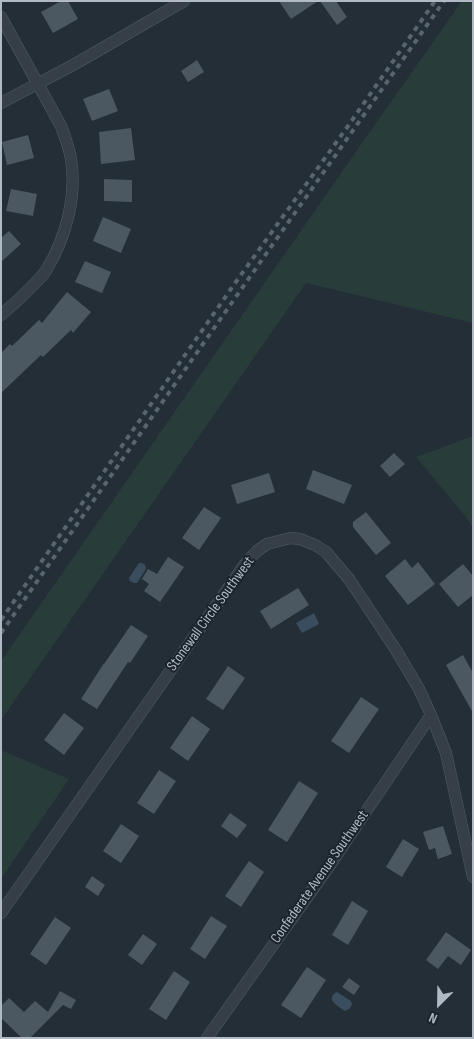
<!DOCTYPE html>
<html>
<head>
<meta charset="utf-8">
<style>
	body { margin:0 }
	#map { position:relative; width:474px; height:1039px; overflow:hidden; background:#232e37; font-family:"Sofia Sans Condensed",sans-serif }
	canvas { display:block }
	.frame { position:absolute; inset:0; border:2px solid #b1bac4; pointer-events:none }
	.north { position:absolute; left:414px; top:979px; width:50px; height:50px; -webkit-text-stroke:4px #1b242c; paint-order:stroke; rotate:203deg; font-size:14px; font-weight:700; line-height:20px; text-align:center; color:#b1bac4 }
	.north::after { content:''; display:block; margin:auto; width:18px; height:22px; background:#b1bac4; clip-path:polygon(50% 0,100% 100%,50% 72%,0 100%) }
</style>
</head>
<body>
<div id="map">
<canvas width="474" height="1039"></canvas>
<div class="frame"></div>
<div class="north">N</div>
</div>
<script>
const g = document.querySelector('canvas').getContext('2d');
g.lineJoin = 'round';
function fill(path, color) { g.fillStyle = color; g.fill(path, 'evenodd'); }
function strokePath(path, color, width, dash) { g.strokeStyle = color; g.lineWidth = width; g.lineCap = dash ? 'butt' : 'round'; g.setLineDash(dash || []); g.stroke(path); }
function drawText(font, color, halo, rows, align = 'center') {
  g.font = font + ' "Sofia Sans Condensed",sans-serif'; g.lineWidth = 4; g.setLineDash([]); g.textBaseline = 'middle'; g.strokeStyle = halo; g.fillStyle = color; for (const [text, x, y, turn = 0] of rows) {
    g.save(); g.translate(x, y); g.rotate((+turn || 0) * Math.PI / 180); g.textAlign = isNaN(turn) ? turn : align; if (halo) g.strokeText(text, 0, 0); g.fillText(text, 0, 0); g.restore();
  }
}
const green = new Path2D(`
	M 462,1 L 473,1 L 473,323 L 306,283 L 1,720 L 1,661 L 369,133 Z
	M 473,436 L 473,528 L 466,517 L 416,457 Z
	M 1,750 L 69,779 L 1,879 Z`);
const water = new Path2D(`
	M 139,563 L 142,563 L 145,565 L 146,569 L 137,583 L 134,583 L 130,581 L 129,578 Z
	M 314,613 L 319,624 L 302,633 L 296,623 Z
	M 337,992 L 351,1001 L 352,1005 L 349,1009 L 345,1011 C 338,1006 324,999 337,992 Z`);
const building = new Path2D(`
	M 61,1 L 68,1 L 78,19 L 53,33 L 41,12 Z
	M 279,1 L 318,1 L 291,19 Z
	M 320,1 L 336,1 L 347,17 L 337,25 Z
	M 197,60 L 204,72 L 188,82 L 181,71 Z
	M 109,89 L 118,111 L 92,121 L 83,99 Z
	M 131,128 L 135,160 L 101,164 L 99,132 Z
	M 28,135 L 34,158 L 7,165 L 2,142 Z
	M 104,179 L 132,180 L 132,202 L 104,201 Z
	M 11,189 L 37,194 L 33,216 L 6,211 Z
	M 103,217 L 131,229 L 121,253 L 93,241 Z
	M 9,231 L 21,244 L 1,262 L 1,238 Z
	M 85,261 L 111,272 L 102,293 L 75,282 Z
	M 67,292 L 91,312 L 73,333 L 71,330 L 43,357 L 41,355 L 1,393 L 1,353 L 10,344 L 12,346 L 39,320 L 42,323 Z
	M 394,453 L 405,464 L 390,477 L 380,466 Z
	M 313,470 L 352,485 L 344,504 L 306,489 Z
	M 269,473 L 275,492 L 237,504 L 231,485 Z
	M 204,507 L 221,518 L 199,550 L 182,538 Z
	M 366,512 L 391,543 L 376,555 L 353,527 L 353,522 Z
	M 168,557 L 184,567 L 160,602 L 144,591 L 149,584 L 142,579 L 148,569 L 157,574 Z
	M 405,559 L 412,568 L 418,562 L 435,584 L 408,605 L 385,576 Z
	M 463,564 L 473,576 L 473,595 L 458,607 L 439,584 Z
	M 298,588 L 309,605 L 271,629 L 260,611 Z
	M 131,625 L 148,636 L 130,663 L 128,662 L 97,709 L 81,699 L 104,663 L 104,664 Z
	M 463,655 L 473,673 L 473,713 L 446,665 Z
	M 228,666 L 245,678 L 223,710 L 206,699 Z
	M 361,697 L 379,709 L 349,753 L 331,741 Z
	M 64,713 L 84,728 L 64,755 L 44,740 Z
	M 192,716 L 210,729 L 188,761 L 170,748 Z
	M 159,770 L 176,781 L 154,814 L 137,803 Z
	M 299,781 L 318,793 L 287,842 L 268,830 Z
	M 230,813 L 247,825 L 237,838 L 221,826 Z
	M 121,824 L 139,836 L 121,863 L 103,851 Z
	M 443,826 L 452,854 L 438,859 L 435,848 L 429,850 L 423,832 Z
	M 403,839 L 419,849 L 402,877 L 386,867 Z
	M 249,861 L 264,872 L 241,907 L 225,896 Z
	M 92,876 L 105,885 L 98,896 L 85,887 Z
	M 352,901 L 368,911 L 348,945 L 332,935 Z
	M 211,916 L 227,926 L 205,959 L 190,949 Z
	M 55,917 L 71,928 L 46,965 L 30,954 Z
	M 446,932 L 471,950 L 461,965 L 448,956 L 438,969 L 426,960 Z
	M 143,934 L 157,944 L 142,965 L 128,955 Z
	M 307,967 L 326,980 L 301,1018 L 281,1005 Z
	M 174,971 L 190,982 L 166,1020 L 149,1009 Z
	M 349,978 L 360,986 L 354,995 L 342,987 Z
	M 60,991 L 76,1000 L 71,1009 L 63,1005 L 30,1038 L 22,1038 L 1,1018 L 1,1006 L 9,998 L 24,1012 L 35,1001 L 48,1012 Z`);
const minor = new Path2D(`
	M 1,17 L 61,126 C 65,137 69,147 71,159 C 77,196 66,237 47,269 C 45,273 41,277 37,281 C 26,293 14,304 1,315
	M 1,103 L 75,64 L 184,1
	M 1,913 L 245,564 L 257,551 L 267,544 L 290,538 L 300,539 L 315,545 L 326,552 L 349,579 L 396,650 L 419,689 L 431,715 L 446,753 L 473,877
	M 207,1038 L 330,865 L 431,715`);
const rail = new Path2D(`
	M 1,620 L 233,286 L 348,126 L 435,1
	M 1,633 L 240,291 L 444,1`);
const streetNames = [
	["Stonewall Circle Southwest",211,614,-54],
	["Confederate Avenue Southwest",320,877,-55]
];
fill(green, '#283c3a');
fill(water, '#394d5f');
fill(building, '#4b5862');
strokePath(minor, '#545d65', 12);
strokePath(minor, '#363f47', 11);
strokePath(rail, '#58646e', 4, [5, 5]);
drawText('15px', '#b1bac4', '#1b242c', streetNames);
</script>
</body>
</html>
